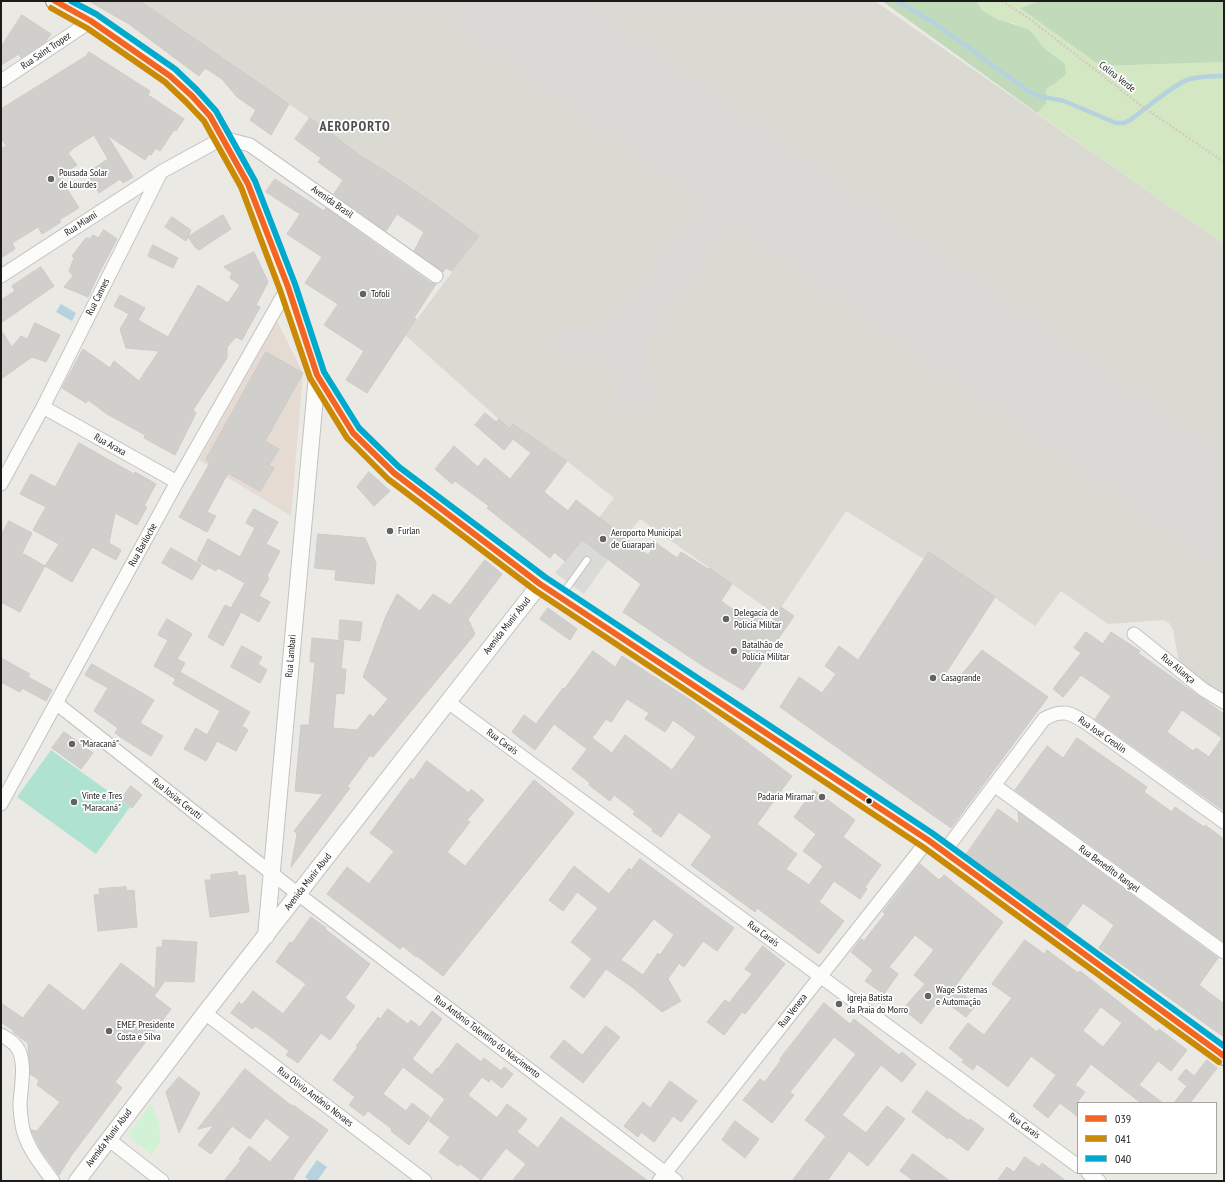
<!DOCTYPE html>
<html>
<head>
<meta charset="utf-8">
<style>
	body { margin:0 }
	#map { position:relative; width:1225px; height:1182px; overflow:hidden; background:#eae9e4; font-family:"PT Sans Narrow",sans-serif }
	canvas { display:block }
	.frame { position:absolute; inset:0; border:2px solid #1b1b1b; pointer-events:none }
	.legend { position:absolute; left:1077px; top:1102px; width:140px; height:72px; box-sizing:border-box; background:#fff; border:1px solid #a4a4a4; margin:0; padding:5px 7px; list-style:none; font-size:12px; color:#1b1b1b }
	.legend li { display:flex; align-items:center; gap:8px; height:20px }
	.legend b { width:20px; border:1px solid #a4a4a4 }
</style>
</head>
<body>
<div id="map">
<canvas width="1225" height="1182"></canvas>
<div class="frame"></div>
<ul class="legend">
<li><b style="height:5px;background:#f26522"></b>039</li>
<li><b style="height:5px;background:#cb8a05"></b>041</li>
<li><b style="height:5px;background:#00a9ce"></b>040</li>
</ul>
</div>
<script>
const g = document.querySelector('canvas').getContext('2d');
g.lineJoin = 'round';
function fill(path, color) { g.fillStyle = color; g.fill(path, 'evenodd'); }
function strokePath(path, color, width, dash) { g.strokeStyle = color; g.lineWidth = width; g.lineCap = dash ? 'butt' : 'round'; g.setLineDash(dash || []); g.stroke(path); }
function drawText(font, color, halo, rows, align = 'center') {
  g.font = font + ' "PT Sans Narrow",sans-serif'; g.lineWidth = 3.5; g.setLineDash([]); g.textBaseline = 'middle'; g.strokeStyle = halo; g.fillStyle = color; for (const [text, x, y, turn = 0] of rows) {
    g.save(); g.translate(x, y); g.rotate((+turn || 0) * Math.PI / 180); g.textAlign = isNaN(turn) ? turn : align; if (halo) g.strokeText(text, 0, 0); g.fillText(text, 0, 0); g.restore();
  }
}
const military = new Path2D(`
	M 277,321 L 303,373 L 291,516 L 199,460 Z`);
const airport = new Path2D(`
	M 140,1 L 875,1 L 1224,244 L 1224,696 L 1180,669 L 1173,630 L 1169,623 L 1163,620 L 1108,624 L 1061,591 L 1035,626 L 929,552 L 924,559 L 846,511 L 776,615 L 640,519 L 625,537 L 608,560 L 582,540 L 614,498 L 567,461 L 514,424 L 510,429 L 405,335 L 479,236 L 413,189 L 359,153 L 289,104 Z`);
const grass = new Path2D(`
	M 976,1 L 1039,1 L 1021,7 L 1101,66 L 1224,62 L 1224,244 L 1037,113 L 1046,104 L 1046,89 L 1054,84 L 1055,56 L 1043,47 L 1035,36 L 1015,24 L 997,19 L 983,11 Z`);
const forest = new Path2D(`
	M 882,1 L 976,1 L 983,11 L 997,19 L 1028,29 L 1035,36 L 1043,47 L 1065,64 L 1066,74 L 1054,84 L 1046,89 L 1046,104 L 1037,113 Z
	M 1039,1 L 1224,1 L 1224,62 L 1101,66 L 1020,8 Z`);
const park = new Path2D(`
	M 151,1104 L 159,1122 L 160,1142 L 152,1155 L 127,1135 Z`);
const pitch = new Path2D(`
	M 51,750 L 130,807 L 96,854 L 17,797 Z`);
const parking = new Path2D(`
	M 582,540 L 608,560 L 584,594 L 555,573 Z`);
const water = new Path2D(`
	M 61,304 L 76,313 L 72,321 L 56,312 Z
	M 317,1160 L 327,1167 L 317,1181 L 310,1181 L 305,1177 Z`);
const stream = new Path2D(`
	M 897,1 L 933,22 L 1028,91 L 1039,96 L 1064,101 L 1116,123 L 1124,123 L 1130,120 C 1144,110 1175,83 1190,79 C 1201,76 1213,76 1224,76`);
const taxiway = new Path2D(`
	M 676,125 C 693,144 710,163 714,188 C 716,196 715,205 715,213
	M 574,345 C 592,345 610,343 627,337
	M 635,393 L 628,353 L 627,337 L 715,213 C 723,211 731,208 739,206 C 765,202 788,210 811,221`);
const runway = new Path2D(`
	M 501,1 L 1224,514`);
const building = new Path2D(`
	M 89,1 L 140,1 L 289,104 L 271,135 L 250,120 L 256,110 L 237,97 L 222,79 L 205,68 L 199,76 L 129,24 Z
	M 22,15 L 51,34 L 45,42 L 21,58 L 19,54 L 1,65 L 1,47 Z
	M 89,52 L 150,91 L 148,95 L 184,119 L 176,131 L 174,130 L 160,151 L 156,148 L 151,155 L 149,154 L 145,160 L 107,135 L 133,177 L 123,183 L 120,179 L 99,193 L 87,173 L 108,159 L 94,135 L 72,149 L 72,150 L 68,153 L 77,165 L 59,176 L 79,208 L 59,220 L 61,222 L 42,234 L 38,227 L 12,243 L 15,249 L 1,258 L 1,149 L 6,146 L 1,137 L 1,109 L 86,56 Z
	M 310,118 L 359,154 L 413,189 L 479,236 L 452,271 L 446,268 L 443,272 L 414,251 L 424,232 L 397,214 L 386,231 L 334,194 L 343,180 L 318,162 L 321,158 L 295,139 Z
	M 275,179 L 324,211 L 326,208 L 377,245 L 431,283 L 436,284 L 414,318 L 416,319 L 367,393 L 346,380 L 364,351 L 324,325 L 338,304 L 305,283 L 322,257 L 287,234 L 300,214 L 266,192 Z
	M 223,215 L 231,229 L 199,250 L 195,247 L 188,237 Z
	M 172,217 L 191,230 L 186,241 L 165,227 Z
	M 104,230 L 117,239 L 98,275 L 88,297 L 64,287 L 73,276 L 69,271 L 74,258 L 72,256 L 86,238 L 90,239 L 93,235 L 98,238 Z
	M 153,245 L 178,258 L 173,268 L 148,256 Z
	M 254,252 L 268,282 L 256,305 L 260,307 L 242,340 L 236,337 L 227,347 L 227,358 L 193,410 L 196,413 L 175,455 L 144,438 L 145,435 L 107,414 L 88,400 L 86,403 L 62,388 L 83,349 L 110,368 L 114,361 L 139,381 L 159,351 L 126,348 L 120,329 L 129,314 L 114,306 L 120,295 L 145,308 L 138,320 L 168,337 L 198,285 L 228,303 L 240,285 L 230,278 L 232,273 L 224,267 Z
	M 41,267 L 54,286 L 1,323 L 1,300 L 15,291 L 12,286 Z
	M 35,323 L 60,335 L 46,362 L 32,357 L 1,379 L 1,330 L 12,347 L 21,336 L 27,339 Z
	M 266,352 L 303,373 L 265,441 L 279,449 L 269,465 L 274,468 L 260,491 L 228,473 L 207,512 L 216,516 L 207,532 L 179,517 L 210,463 L 206,460 Z
	M 485,413 L 496,422 L 499,419 L 510,429 L 513,424 L 567,461 L 544,492 L 568,511 L 576,500 L 648,555 L 656,543 L 677,558 L 681,552 L 708,569 L 709,568 L 732,584 L 721,601 L 741,615 L 745,608 L 770,624 L 781,607 L 794,616 L 743,690 L 703,666 L 623,612 L 641,584 L 582,540 L 565,561 L 554,552 L 550,558 L 487,508 L 489,506 L 455,481 L 452,484 L 435,469 L 454,446 L 478,467 L 485,458 L 510,479 L 531,453 L 513,439 L 504,450 L 475,425 Z
	M 79,443 L 134,474 L 135,472 L 156,484 L 144,506 L 147,507 L 137,525 L 115,513 L 109,543 L 121,550 L 116,560 L 92,547 L 72,582 L 45,566 L 59,544 L 33,530 L 46,507 L 20,494 L 31,474 L 55,487 Z
	M 369,472 L 390,491 L 374,506 L 357,487 Z
	M 254,509 L 278,522 L 266,544 L 280,551 L 267,576 L 269,578 L 259,596 L 270,602 L 259,622 L 241,612 L 223,646 L 208,637 L 225,605 L 231,608 L 245,583 L 218,568 L 216,571 L 197,561 L 208,539 L 240,557 L 255,528 L 246,523 Z
	M 9,521 L 32,533 L 22,553 L 45,566 L 20,612 L 1,602 L 1,536 Z
	M 318,534 L 365,538 L 376,563 L 374,584 L 335,580 L 336,570 L 315,568 Z
	M 171,548 L 201,565 L 192,580 L 162,563 Z
	M 929,552 L 995,597 L 942,679 L 952,686 L 982,650 L 1048,697 L 951,828 L 780,707 L 799,677 L 822,693 L 836,674 L 825,666 L 839,646 L 858,660 Z
	M 485,560 L 502,574 L 468,619 L 475,634 L 373,757 L 370,755 L 347,787 L 350,788 L 291,867 L 297,834 L 294,831 L 323,794 L 295,791 L 301,725 L 309,725 L 315,662 L 310,662 L 312,638 L 344,641 L 341,669 L 346,669 L 344,694 L 336,693 L 333,728 L 357,730 L 370,714 L 373,717 L 388,699 L 363,677 L 386,616 L 397,594 L 420,611 L 433,594 L 450,605 Z
	M 548,608 L 577,629 L 570,640 L 540,619 Z
	M 167,619 L 192,634 L 177,659 L 185,663 L 176,679 L 154,666 L 168,640 L 158,635 Z
	M 340,620 L 362,622 L 360,641 L 339,639 Z
	M 1086,632 L 1103,644 L 1111,632 L 1140,651 L 1138,653 L 1224,714 L 1224,811 L 1095,719 L 1111,696 L 1081,675 L 1063,697 L 1053,689 L 1081,653 L 1074,648 ZM 1182,710 L 1222,738 L 1209,757 L 1196,748 L 1193,751 L 1167,732 Z
	M 242,646 L 262,657 L 258,664 L 267,670 L 260,683 L 231,667 Z
	M 593,651 L 615,667 L 622,656 L 692,701 L 792,776 L 757,824 L 797,854 L 786,869 L 809,885 L 823,866 L 803,851 L 816,834 L 794,817 L 814,790 L 855,820 L 843,837 L 881,865 L 865,887 L 867,889 L 860,899 L 834,881 L 819,902 L 844,921 L 819,954 L 757,908 L 755,912 L 691,865 L 712,836 L 679,812 L 661,837 L 652,831 L 653,829 L 633,814 L 635,811 L 614,795 L 610,801 L 589,785 L 590,783 L 572,769 L 587,749 L 554,724 L 535,750 L 512,732 L 524,715 L 536,724 L 563,688 L 564,689 ZM 627,699 L 649,713 L 645,719 L 665,732 L 673,720 L 696,737 L 672,770 L 625,735 L 612,753 L 592,738 L 606,719 L 611,722 Z
	M 1,658 L 30,674 L 28,677 L 52,690 L 46,701 L 22,688 L 20,692 L 1,682 Z
	M 92,664 L 154,700 L 140,723 L 163,736 L 151,756 L 128,742 L 115,733 L 118,728 L 94,711 L 108,688 L 85,675 Z
	M 180,672 L 250,712 L 242,726 L 248,730 L 236,751 L 217,741 L 206,761 L 184,749 L 196,728 L 207,735 L 220,711 L 173,684 Z
	M 64,732 L 93,753 L 81,769 L 52,748 Z
	M 1077,738 L 1147,787 L 1144,792 L 1172,812 L 1175,807 L 1204,827 L 1205,825 L 1224,839 L 1224,942 L 1015,790 L 1047,746 L 1063,758 Z
	M 427,761 L 469,793 L 471,789 L 484,800 L 467,820 L 470,822 L 447,852 L 465,866 L 534,780 L 574,813 L 443,976 L 417,956 L 416,957 L 403,946 L 400,949 L 327,894 L 347,867 L 369,884 L 394,851 L 370,833 L 411,778 L 413,780 Z
	M 131,786 L 142,795 L 132,808 L 121,799 Z
	M 998,809 L 1019,824 L 1018,812 L 1218,958 L 1199,985 L 1224,1004 L 1224,1037 L 1099,948 L 1114,925 L 1083,903 L 1066,927 L 966,855 Z
	M 640,859 L 734,928 L 717,951 L 703,941 L 684,967 L 679,963 L 668,979 L 681,1001 L 662,1012 L 632,987 L 606,969 L 584,998 L 570,987 L 592,959 L 571,942 L 598,908 L 577,892 L 563,911 L 549,900 L 574,866 L 609,894 L 629,868 L 631,870 ZM 654,919 L 674,935 L 660,955 L 658,953 L 643,975 L 621,960 Z
	M 920,864 L 939,880 L 944,875 L 1003,922 L 956,985 L 967,993 L 965,996 L 976,1005 L 966,1017 L 940,998 L 921,1024 L 903,1009 L 925,984 L 914,975 L 934,950 L 915,935 L 889,967 L 898,974 L 884,994 L 865,981 L 873,970 L 851,952 L 861,939 L 864,941 L 885,914 L 883,912 Z
	M 237,872 L 238,876 L 245,875 L 249,912 L 210,917 L 205,880 L 211,880 L 211,875 Z
	M 126,887 L 126,891 L 134,890 L 137,927 L 98,931 L 94,895 L 100,894 L 99,889 Z
	M 311,917 L 326,928 L 325,929 L 370,964 L 345,998 L 355,1006 L 330,1040 L 321,1033 L 298,1063 L 286,1055 L 289,1051 L 267,1034 L 255,1026 L 253,1029 L 231,1013 L 239,1002 L 242,1005 L 253,991 L 283,1014 L 306,984 L 276,962 L 290,942 L 292,943 Z
	M 163,940 L 197,942 L 194,982 L 165,981 L 154,996 L 171,1009 L 115,1082 L 122,1088 L 71,1156 L 59,1175 L 41,1150 L 31,1130 L 37,1131 L 60,1102 L 37,1085 L 39,1080 L 30,1074 L 28,1043 L 13,1032 L 14,1031 L 1,1022 L 1,1003 L 23,1018 L 49,984 L 84,1011 L 121,963 L 155,989 L 157,947 L 162,947 Z
	M 1025,940 L 1044,954 L 1047,950 L 1078,973 L 1080,971 L 1157,1032 L 1159,1029 L 1187,1050 L 1171,1071 L 1158,1061 L 1139,1085 L 1163,1103 L 1141,1103 L 1091,1064 L 1075,1085 L 1085,1092 L 1078,1101 L 1078,1117 L 1060,1103 L 1048,1118 L 1033,1106 L 1056,1075 L 1031,1056 L 1008,1087 L 977,1064 L 973,1070 L 962,1062 L 964,1060 L 949,1048 L 968,1023 L 984,1035 L 1012,998 L 992,984 ZM 1101,1007 L 1122,1023 L 1103,1047 L 1083,1031 Z
	M 763,946 L 785,964 L 745,1014 L 742,1012 L 724,1035 L 707,1022 L 725,1000 L 729,1003 L 752,974 L 745,969 Z
	M 824,1003 L 850,1024 L 854,1019 L 899,1055 L 902,1052 L 916,1064 L 902,1082 L 881,1065 L 842,1115 L 866,1133 L 887,1106 L 905,1119 L 868,1166 L 849,1151 L 827,1181 L 792,1181 L 826,1136 L 805,1120 L 856,1054 L 834,1037 L 790,1092 L 794,1095 L 772,1123 L 743,1100 L 760,1079 L 765,1082 L 781,1060 L 780,1059 Z
	M 388,1009 L 408,1024 L 411,1020 L 420,1027 L 432,1011 L 442,1019 L 412,1059 L 432,1075 L 437,1068 L 438,1069 L 457,1043 L 481,1062 L 484,1058 L 501,1071 L 504,1067 L 513,1074 L 502,1088 L 491,1079 L 489,1082 L 482,1077 L 468,1095 L 497,1118 L 507,1104 L 527,1119 L 517,1132 L 538,1148 L 561,1117 L 648,1181 L 512,1181 L 526,1164 L 506,1148 L 481,1180 L 460,1164 L 458,1166 L 439,1152 L 450,1137 L 429,1121 L 445,1099 L 403,1067 L 383,1094 L 406,1111 L 412,1103 L 430,1117 L 409,1145 L 391,1131 L 392,1129 L 368,1111 L 364,1116 L 349,1105 L 355,1097 L 333,1080 L 358,1047 L 356,1046 L 371,1027 L 378,1017 L 380,1019 Z
	M 606,1026 L 620,1037 L 583,1083 L 550,1057 L 564,1040 L 582,1055 Z
	M 1207,1060 L 1217,1068 L 1190,1103 L 1174,1103 L 1187,1086 L 1178,1079 L 1186,1069 L 1194,1076 Z
	M 245,1069 L 292,1106 L 293,1105 L 328,1130 L 297,1172 L 292,1181 L 224,1181 L 241,1160 L 239,1159 L 249,1146 L 270,1162 L 290,1137 L 266,1118 L 250,1139 L 232,1126 L 211,1154 L 198,1145 L 214,1125 L 198,1129 Z
	M 179,1077 L 200,1093 L 179,1133 L 166,1092 Z
	M 670,1081 L 697,1101 L 681,1122 L 673,1116 L 654,1142 L 641,1132 L 638,1137 L 624,1126 L 643,1102 L 650,1108 Z
	M 927,1091 L 969,1121 L 970,1119 L 984,1129 L 968,1151 L 949,1137 L 948,1139 L 912,1112 Z
	M 735,1121 L 759,1139 L 745,1158 L 722,1140 Z
	M 913,1154 L 950,1181 L 914,1181 L 900,1171 Z
	M 1025,1157 L 1039,1167 L 1042,1163 L 1066,1181 L 997,1181 L 1007,1167 L 1014,1172 Z`);
const path = new Path2D(`
	M 1002,1 L 1031,20 L 1143,107 L 1224,162`);
const service = new Path2D(`
	M 561,596 L 587,560`);
const minor = new Path2D(`
	M 1,81 L 91,21
	M 1,276 L 160,173
	M 43,407 L 177,482
	M 1,484 L 43,407 L 161,172 L 223,138 L 250,145 L 436,276
	M 1134,634 L 1204,690 L 1224,702
	M 448,702 L 1078,1166
	M 56,703 L 298,894 L 676,1181
	M 994,785 L 1224,952
	M 1,804 L 177,482 L 288,287
	M 944,852 L 1044,719 C 1063,708 1071,713 1088,724 L 1224,822
	M 205,1013 L 425,1181
	M 1,1035 C 6,1038 12,1041 16,1046 C 27,1059 21,1087 20,1103 C 20,1110 21,1118 22,1125 C 26,1147 40,1163 53,1181
	M 108,1139 L 162,1181
	M 1088,1173 L 1099,1181
	M 659,1181 L 928,840`);
const tertiary = new Path2D(`
	M 266,936 L 317,375
	M 77,1181 L 205,1013 L 540,584`);
const secondary = new Path2D(`
	M 55,1 L 91,21 L 170,76 L 192,96 L 210,116 L 223,138 L 248,184 L 288,287 L 317,375 L 353,433 L 394,473 L 485,541 L 540,584 L 928,840 L 1224,1056`);
const bus1 = new Path2D(`
	M 55,1 L 91,21 L 170,76 L 192,96 L 210,116 L 248,184 L 288,287 L 317,375 L 353,433 L 394,473 L 540,584 L 928,840 L 1224,1056`);
const bus2 = new Path2D(`
	M 51,8 L 87,28 L 165,82 L 186,102 L 204,121 L 241,187 L 280,290 L 310,378 L 347,438 L 388,479 L 536,591 L 923,847 L 1219,1062`);
const bus3 = new Path2D(`
	M 71,1 L 96,14 L 175,69 L 197,90 L 216,111 L 255,181 L 295,284 L 324,372 L 359,428 L 399,467 L 545,577 L 932,833 L 1224,1046`);
const markers = [
	[51,179,4,"#636361"],
	[363,294,4,"#636361"],
	[390,531,4,"#636361"],
	[603,539,4,"#636361"],
	[726,619,4,"#636361"],
	[734,651,4,"#636361"],
	[933,678,4,"#636361"],
	[72,744,4,"#636361"],
	[822,797,4,"#636361"],
	[869,801,3.5,"#1b1b1b"],
	[74,802,4,"#636361"],
	[928,996,4,"#636361"],
	[839,1004,4,"#636361"],
	[109,1031,4,"#636361"]
];
const streetNames = [
	["Rua Saint Tropez",46,51,-34],
	["Colina Verde",1117,77,38],
	["Avenida Brasil",332,202,35],
	["Rua Miami",81,224,-33],
	["Rua Cannes",98,297,-63],
	["Rua Araxa",110,445,29],
	["Rua Bariloche",143,545,-61],
	["Avenida Munir Abud",507,626,-52],
	["Rua Lambari",291,656,-85],
	["Rua Aliança",1178,669,39],
	["Rua José Creolin",1102,735,35],
	["Rua Carais",502,742,36],
	["Rua Josias Cerutti",177,799,38],
	["Rua Benedito Rangel",1109,869,36],
	["Avenida Munir Abud",308,882,-52],
	["Rua Carais",763,934,36],
	["Rua Veneza",793,1011,-52],
	["Rua Antônio Tolentino do Nascimento",487,1037,37],
	["Rua Olivio Antônio Novaes",315,1097,37],
	["Rua Carais",1024,1126,36],
	["Avenida Munir Abud",109,1138,-53]
];
const poiNames = [
	["Pousada Solar",59,173],
	["de Lourdes",59,185],
	["Tofoli",371,294],
	["Furlan",398,531],
	["Aeroporto Municipal",611,533],
	["de Guarapari",611,545],
	["Delegacía de",734,613],
	["Polícia Milítar",734,625],
	["Batalhão de",742,645],
	["Polícia Milítar",742,657],
	["Casagrande",941,678],
	["\"Maracaná\"",80,744],
	["Vinte e Tres",82,796],
	["\"Maracaná\"",82,808],
	["Padaria Miramar",814,797,"right"],
	["Wage Sistemas",936,990],
	["e Automação",936,1002],
	["Igreja Batista",847,998],
	["da Praia do Morro",847,1010],
	["EMEF Presidente",117,1025],
	["Costa e Silva",117,1037]
];
const districtNames = [
	["AEROPORTO",355,127]
];
fill(military, '#e5dbd3');
fill(airport, '#dad9d2');
fill(grass, '#d3e8c2');
fill(forest, '#c1dab9');
fill(park, '#d1f2d4');
fill(pitch, '#afe2d1');
fill(parking, '#dadad7');
fill(water, '#b6d2de');
strokePath(stream, '#b6d2de', 4.5);
strokePath(taxiway, '#dad9d6', 39);
strokePath(runway, '#dad9d6', 97);
fill(building, '#d0cfcb');
strokePath(building, '#cdcac5', 1);
strokePath(service, '#c2c2c0', 8);
strokePath(minor, '#c2c2c0', 15);
strokePath(tertiary, '#c2c2c0', 18);
strokePath(secondary, '#90937d', 20);
strokePath(path, '#d6c8c4', 2.5, [2, 2]);
strokePath(service, '#fcfcfb', 6);
strokePath(minor, '#fcfcfb', 13);
strokePath(tertiary, '#fcfcfb', 16);
strokePath(secondary, '#f2f2e9', 18);
strokePath(bus1, '#f26522', 6);
strokePath(bus2, '#cb8a05', 6);
strokePath(bus3, '#00a9ce', 6);
for (const [x, y, r, color] of markers) { const dot = new Path2D(); dot.arc(x, y, r, 0, 2 * Math.PI); g.fillStyle = color; g.fill(dot); strokePath(dot, '#fff', 1.5); }
drawText('10px', '#1b1b1b', '#fff', streetNames);
drawText('10px', '#1b1b1b', '#fff', poiNames, 'left');
g.letterSpacing = '1px';
drawText('bold 14px', '#4e4e4e', '#fff', districtNames);
g.letterSpacing = '0px';
</script>
</body>
</html>
